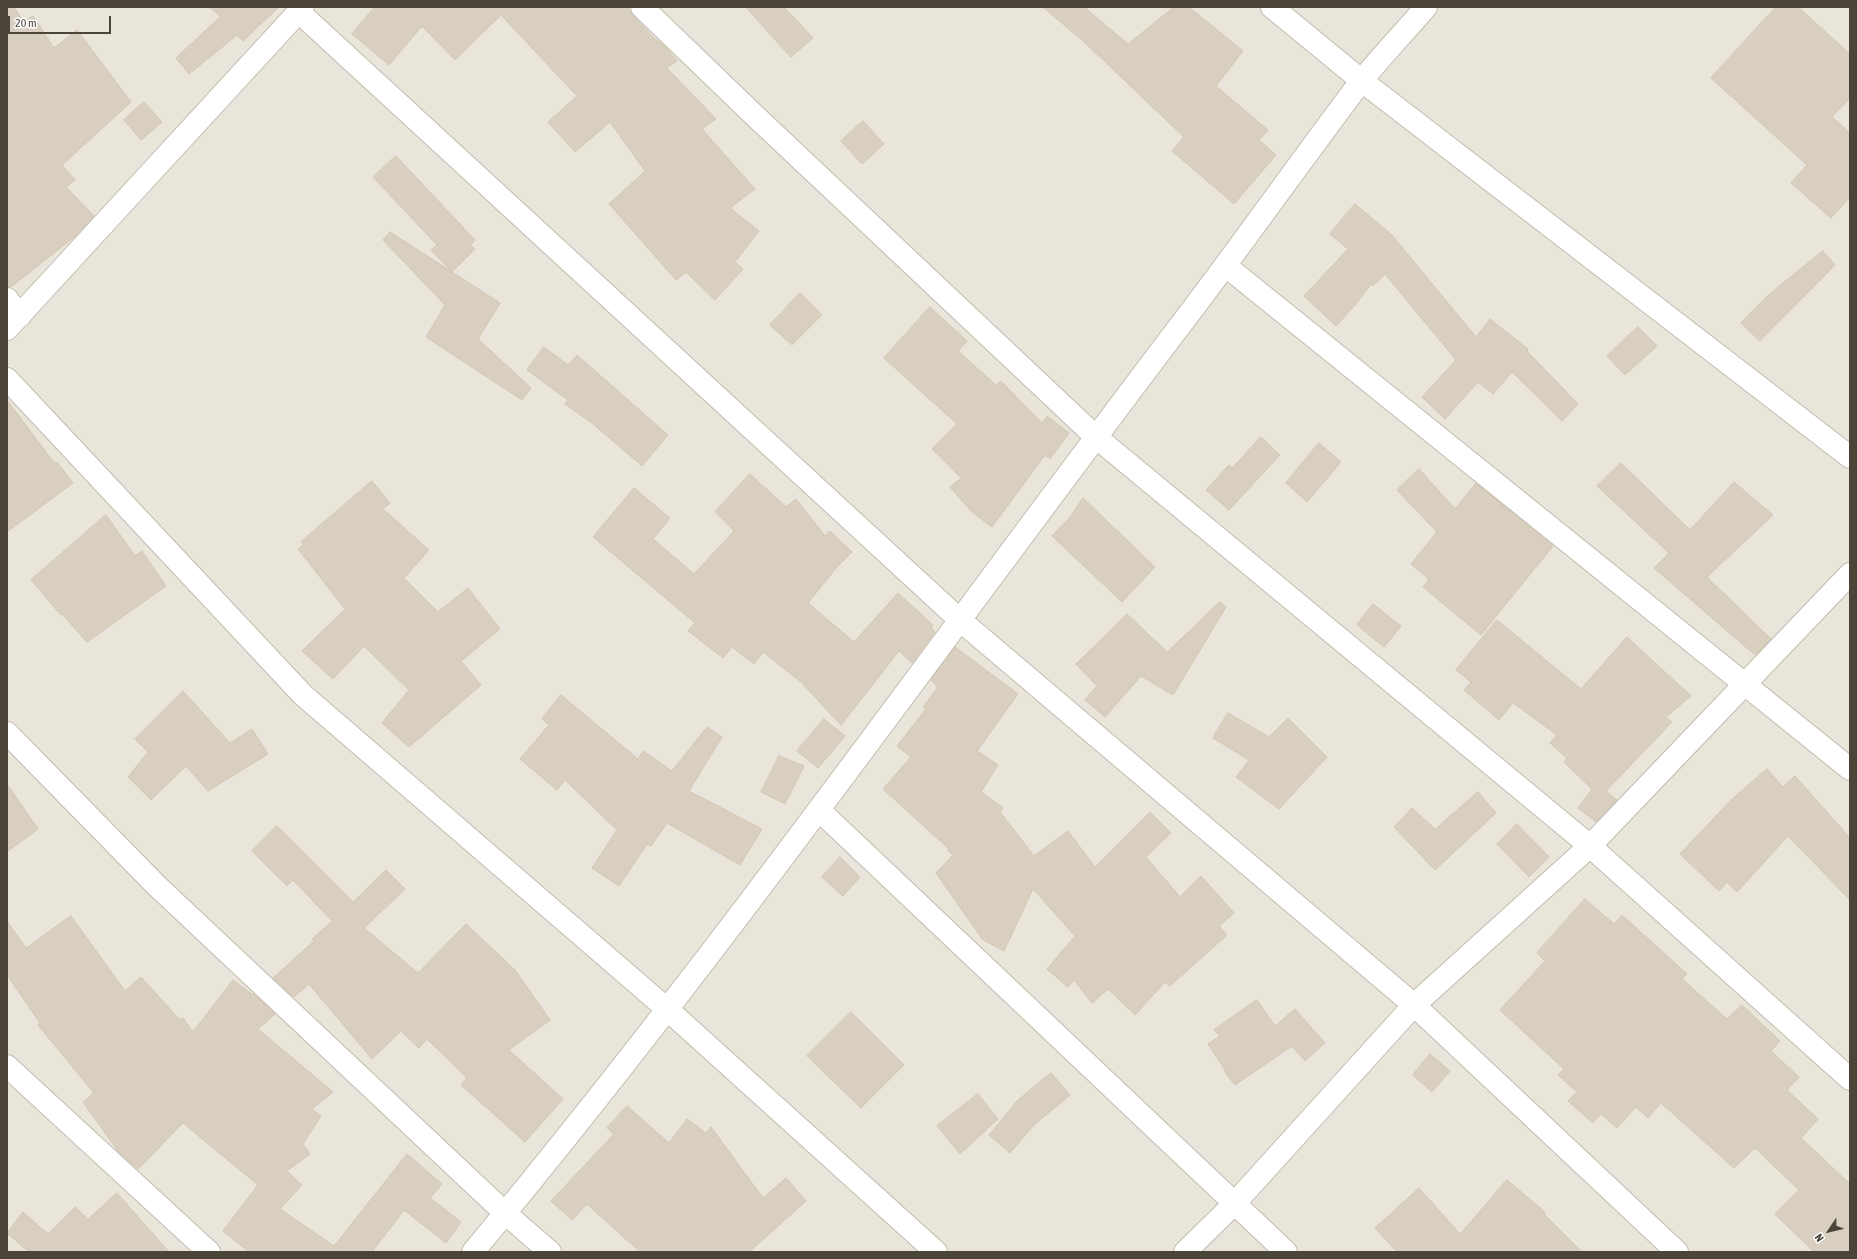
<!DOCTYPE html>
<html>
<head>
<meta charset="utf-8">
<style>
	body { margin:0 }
	#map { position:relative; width:1857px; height:1259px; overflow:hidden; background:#f6f3ec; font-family:"Asap Condensed",sans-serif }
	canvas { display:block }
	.frame { position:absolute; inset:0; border:8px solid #4b4439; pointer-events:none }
	.north { position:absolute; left:1809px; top:1211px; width:40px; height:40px; -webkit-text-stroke:3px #fff; paint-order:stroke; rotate:235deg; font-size:11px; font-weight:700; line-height:16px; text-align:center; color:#4b4439 }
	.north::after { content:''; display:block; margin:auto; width:14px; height:18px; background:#4b4439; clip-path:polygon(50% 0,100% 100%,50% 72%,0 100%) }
	.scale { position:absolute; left:8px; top:16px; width:103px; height:18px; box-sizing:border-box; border:2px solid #4b4439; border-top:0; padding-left:5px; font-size:12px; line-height:14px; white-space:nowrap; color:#4b4439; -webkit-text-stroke:3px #fff; paint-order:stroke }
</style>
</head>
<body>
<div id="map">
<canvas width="1857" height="1259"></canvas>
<div class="frame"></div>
<div class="north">N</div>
<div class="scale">20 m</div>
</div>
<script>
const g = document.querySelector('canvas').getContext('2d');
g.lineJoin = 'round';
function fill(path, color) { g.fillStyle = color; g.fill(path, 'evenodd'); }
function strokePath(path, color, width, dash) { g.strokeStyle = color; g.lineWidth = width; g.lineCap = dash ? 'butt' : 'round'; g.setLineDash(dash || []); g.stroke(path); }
const residential = new Path2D(`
	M 7,7 L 1850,7 L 1850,1252 L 7,1252 Z`);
const building = new Path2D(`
	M 7,7 L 14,7 L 24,22 L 33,16 L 54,48 L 77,30 L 131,102 L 62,165 L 75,180 L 66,187 L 94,216 L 73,238 L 11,287 L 7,287 Z
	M 210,7 L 279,7 L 243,41 L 237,35 L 189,74 L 176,58 L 220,17 Z
	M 375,7 L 627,7 L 633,16 L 658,42 L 659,41 L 666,48 L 677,61 L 667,68 L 716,119 L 702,129 L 755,189 L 730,208 L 759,231 L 735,262 L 743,269 L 715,300 L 686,272 L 676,280 L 609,204 L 645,171 L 610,122 L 575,152 L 548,122 L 577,96 L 501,15 L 455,60 L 422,26 L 389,65 L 352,34 Z
	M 746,7 L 784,7 L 813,38 L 791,57 Z
	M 1043,7 L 1084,7 L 1128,44 L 1174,7 L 1189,7 L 1243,51 L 1216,86 L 1268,130 L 1259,140 L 1276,155 L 1234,204 L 1172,151 L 1184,137 L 1082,40 Z
	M 1776,7 L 1798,7 L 1850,54 L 1850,98 L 1832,117 L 1850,133 L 1850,197 L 1831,218 L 1791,183 L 1807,165 L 1711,78 Z
	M 144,102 L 162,122 L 141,140 L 124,120 Z
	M 863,121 L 884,144 L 862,164 L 841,141 Z
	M 396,156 L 475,240 L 471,245 L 475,249 L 452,272 L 500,303 L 478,339 L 531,388 L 522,400 L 426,337 L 445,305 L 383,240 L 390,232 L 452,272 L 431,250 L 437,245 L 373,177 Z
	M 1355,204 L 1391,234 L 1476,337 L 1490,319 L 1528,349 L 1527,351 L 1578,404 L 1562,421 L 1512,372 L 1493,394 L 1478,382 L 1445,419 L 1422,397 L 1456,360 L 1385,274 L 1373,286 L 1371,284 L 1356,304 L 1336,326 L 1304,296 L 1348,249 L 1330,234 Z
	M 1823,251 L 1835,265 L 1760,341 L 1741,323 L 1766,297 Z
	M 800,293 L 822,315 L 792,345 L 770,325 Z
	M 930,307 L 967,341 L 958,351 L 996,385 L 1001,381 L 1042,423 L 1047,416 L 1069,433 L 1050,459 L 1045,455 L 992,527 L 972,512 L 950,487 L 961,478 L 932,449 L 957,424 L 884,358 Z
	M 1638,327 L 1657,346 L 1625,375 L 1607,356 Z
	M 544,347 L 568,365 L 577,355 L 668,435 L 642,466 L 592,423 L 565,404 L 568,400 L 527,370 Z
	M 7,400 L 55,464 L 57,462 L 73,483 L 7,532 Z
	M 1261,437 L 1280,455 L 1229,510 L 1206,490 L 1229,465 L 1232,468 Z
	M 1319,443 L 1341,462 L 1307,502 L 1286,483 Z
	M 1621,463 L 1690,530 L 1734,482 L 1773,515 L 1707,577 L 1771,639 L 1755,655 L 1654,568 L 1669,553 L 1597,486 Z
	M 1419,469 L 1455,509 L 1476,483 L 1553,546 L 1481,635 L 1423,587 L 1429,579 L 1411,564 L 1437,532 L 1397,490 Z
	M 750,474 L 786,507 L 796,499 L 825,536 L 830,531 L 852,552 L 836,568 L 808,603 L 854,642 L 898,593 L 933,625 L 931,628 L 935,632 L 912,663 L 899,651 L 841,725 L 801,682 L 763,652 L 754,664 L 732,647 L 723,658 L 688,631 L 695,623 L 593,537 L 634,488 L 670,518 L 653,539 L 694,574 L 734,531 L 715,512 Z
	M 372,481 L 390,503 L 383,509 L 429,550 L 404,578 L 438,612 L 468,588 L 500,629 L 461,661 L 481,685 L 409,747 L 382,723 L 409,690 L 364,646 L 333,679 L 302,651 L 345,609 L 298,549 L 304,545 L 301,542 Z
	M 1083,498 L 1155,567 L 1122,602 L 1052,536 L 1071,516 Z
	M 106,515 L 135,556 L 142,551 L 166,586 L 87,642 L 62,614 L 61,615 L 31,580 Z
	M 1220,602 L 1226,607 L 1173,695 L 1141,676 L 1105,717 L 1085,700 L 1097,686 L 1076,664 L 1127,614 L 1167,652 Z
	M 1373,604 L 1401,626 L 1384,647 L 1357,625 Z
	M 1497,620 L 1581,689 L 1627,637 L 1691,696 L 1666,717 L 1672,722 L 1606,791 L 1617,800 L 1596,822 L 1578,808 L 1592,789 L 1564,762 L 1567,758 L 1550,743 L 1557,735 L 1513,703 L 1499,720 L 1464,690 L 1471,682 L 1456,670 Z
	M 955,647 L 1018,694 L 977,751 L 998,765 L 981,792 L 1003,808 L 1000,812 L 1034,856 L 1068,831 L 1095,867 L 1150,812 L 1171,833 L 1146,857 L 1180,897 L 1201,876 L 1234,913 L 1219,926 L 1227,935 L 1170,986 L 1165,982 L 1135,1015 L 1108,989 L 1092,1003 L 1074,980 L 1068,987 L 1047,969 L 1075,936 L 1033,889 L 1004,951 L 983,940 L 936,873 L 953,855 L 947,850 L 949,849 L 883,789 L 911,757 L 897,746 L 926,709 L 923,707 L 938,687 L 931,680 Z
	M 183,691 L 230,743 L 252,729 L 268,754 L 208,791 L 186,766 L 151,800 L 128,777 L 148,752 L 135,739 Z
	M 561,695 L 638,759 L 643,751 L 672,771 L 707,727 L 722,737 L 689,791 L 762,829 L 740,865 L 667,823 L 651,846 L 647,844 L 619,886 L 592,868 L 617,830 L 565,780 L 557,790 L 520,759 L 549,725 L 542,719 Z
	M 1228,713 L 1269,737 L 1288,718 L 1327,757 L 1279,809 L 1236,777 L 1249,760 L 1213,738 Z
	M 824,719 L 845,736 L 818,768 L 797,751 Z
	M 779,756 L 804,766 L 785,804 L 761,792 Z
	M 1767,769 L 1783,787 L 1795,776 L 1850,838 L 1850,900 L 1788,836 L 1737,892 L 1727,882 L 1719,891 L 1680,854 L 1731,800 Z
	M 7,784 L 38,829 L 7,852 Z
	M 1478,792 L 1496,813 L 1435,870 L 1394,827 L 1412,808 L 1435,829 Z
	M 1517,824 L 1549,857 L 1529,877 L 1497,844 Z
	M 277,826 L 353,902 L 386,870 L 405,889 L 364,928 L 418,973 L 466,924 L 515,970 L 550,1020 L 509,1050 L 563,1099 L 525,1142 L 461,1085 L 467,1078 L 427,1039 L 419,1048 L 401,1031 L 372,1059 L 309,984 L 294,997 L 273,978 L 314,941 L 312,939 L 332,921 L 293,880 L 287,886 L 252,851 Z
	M 840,857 L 860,877 L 843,896 L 822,877 Z
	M 1585,899 L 1614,924 L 1622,915 L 1687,974 L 1682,979 L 1727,1019 L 1742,1005 L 1780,1041 L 1771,1051 L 1799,1077 L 1787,1090 L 1818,1119 L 1801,1138 L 1850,1184 L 1850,1252 L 1814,1252 L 1775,1214 L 1799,1190 L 1755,1148 L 1734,1168 L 1661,1103 L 1648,1118 L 1636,1107 L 1617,1128 L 1601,1114 L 1593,1123 L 1568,1101 L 1577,1092 L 1558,1075 L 1564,1069 L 1500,1010 L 1545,961 L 1537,953 Z
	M 71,916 L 125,991 L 141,977 L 180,1020 L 183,1018 L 193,1032 L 233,980 L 253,995 L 254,994 L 275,1014 L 258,1029 L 333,1092 L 312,1109 L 321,1116 L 303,1144 L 310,1154 L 287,1171 L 302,1185 L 280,1209 L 334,1246 L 407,1154 L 442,1184 L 430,1198 L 461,1222 L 446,1243 L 404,1210 L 372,1252 L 249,1252 L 223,1231 L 258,1185 L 183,1123 L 138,1169 L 118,1151 L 83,1102 L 94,1093 L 38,1025 L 40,1023 L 7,975 L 7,921 L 26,948 Z
	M 1257,1000 L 1275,1026 L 1295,1009 L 1325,1043 L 1305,1061 L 1292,1046 L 1235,1085 L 1224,1071 L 1225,1070 L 1208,1044 L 1220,1036 L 1214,1030 Z
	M 851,1012 L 904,1065 L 861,1108 L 807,1056 Z
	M 1430,1054 L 1450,1071 L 1432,1092 L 1413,1075 Z
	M 1051,1073 L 1070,1095 L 1034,1125 L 1010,1153 L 989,1135 L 1017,1101 Z
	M 978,1094 L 998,1119 L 960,1154 L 937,1126 Z
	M 627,1106 L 669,1143 L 687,1119 L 706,1133 L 711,1127 L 763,1198 L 786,1178 L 806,1201 L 749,1252 L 640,1252 L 587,1204 L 572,1220 L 551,1201 L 614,1134 L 607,1128 Z
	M 1507,1180 L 1545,1212 L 1544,1214 L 1582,1252 L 1397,1252 L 1375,1228 L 1419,1188 L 1460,1234 Z
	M 117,1193 L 169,1252 L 29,1252 L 7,1233 L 23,1212 L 48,1234 L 75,1207 L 88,1219 Z`);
const minor = new Path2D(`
	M 642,7 L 754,115 L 1096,437 L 1590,846 L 1850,1079
	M 1272,7 L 1362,81 L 1850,457
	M 299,12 L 961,621 L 1414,1005 L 1677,1252
	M 1226,266 L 1850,769
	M 7,299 L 20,316
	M 7,329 L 303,7
	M 7,379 L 303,695 L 667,1009 L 936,1252
	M 7,733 L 156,885 L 505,1213 L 550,1252
	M 819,810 L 1286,1252
	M 7,1066 L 209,1252
	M 473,1252 C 720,955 942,639 1176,331 C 1238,250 1297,166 1359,84 C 1380,57 1404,33 1426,7
	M 1185,1252 L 1234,1204 L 1414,1005 L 1590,846 L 1850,574`);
fill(residential, '#eae5da');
fill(building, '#d8cfc1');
strokePath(building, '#d3c7b4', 1);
strokePath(minor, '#c2bbae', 24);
strokePath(minor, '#fff', 22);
</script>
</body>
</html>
